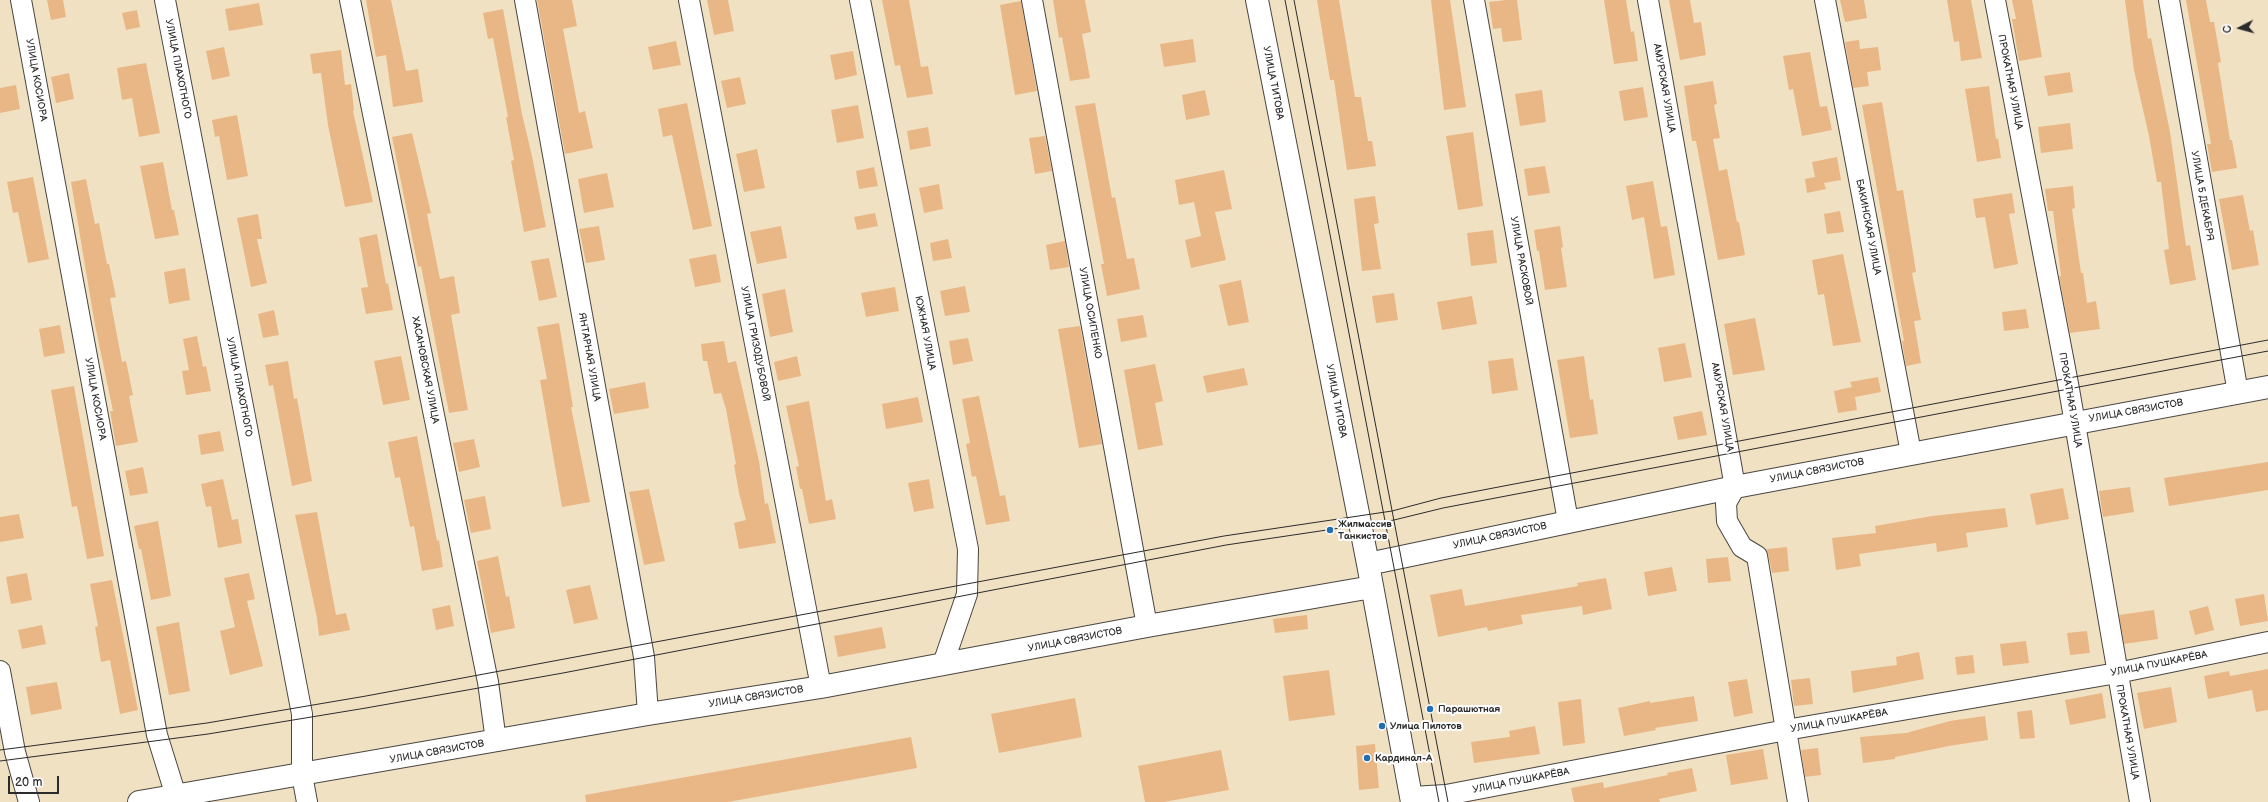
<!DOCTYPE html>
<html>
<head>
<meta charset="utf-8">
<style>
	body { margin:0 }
	#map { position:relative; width:2268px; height:802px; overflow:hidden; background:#f1e1c3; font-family:"Balsamiq Sans",sans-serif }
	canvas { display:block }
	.north { position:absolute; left:2220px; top:8px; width:40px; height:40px; -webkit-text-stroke:3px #fff; paint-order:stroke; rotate:264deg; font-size:11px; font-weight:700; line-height:16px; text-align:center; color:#2b2b2b }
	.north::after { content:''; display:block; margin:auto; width:14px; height:18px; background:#2b2b2b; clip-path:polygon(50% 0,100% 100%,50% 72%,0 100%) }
	.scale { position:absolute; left:8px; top:776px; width:51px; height:18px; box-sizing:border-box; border:2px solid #2b2b2b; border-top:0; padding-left:5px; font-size:12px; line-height:14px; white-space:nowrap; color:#2b2b2b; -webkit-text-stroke:3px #fff; paint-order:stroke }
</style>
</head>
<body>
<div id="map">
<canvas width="2268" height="802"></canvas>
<div class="north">С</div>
<div class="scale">20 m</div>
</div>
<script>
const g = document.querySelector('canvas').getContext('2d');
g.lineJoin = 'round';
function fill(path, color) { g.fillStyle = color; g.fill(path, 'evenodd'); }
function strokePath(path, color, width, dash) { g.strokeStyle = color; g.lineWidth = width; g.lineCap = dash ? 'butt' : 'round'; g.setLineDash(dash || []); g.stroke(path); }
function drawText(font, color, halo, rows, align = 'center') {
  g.font = font + ' "Balsamiq Sans",sans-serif'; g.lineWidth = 4; g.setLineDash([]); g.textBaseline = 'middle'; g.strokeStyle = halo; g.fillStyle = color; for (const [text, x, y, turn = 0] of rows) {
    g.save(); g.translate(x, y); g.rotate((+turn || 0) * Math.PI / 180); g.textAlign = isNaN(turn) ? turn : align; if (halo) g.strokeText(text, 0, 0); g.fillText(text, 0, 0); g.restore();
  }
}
const building = new Path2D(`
	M 47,0 L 63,0 L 66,17 L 51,20 Z
	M 366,0 L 391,0 L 406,71 L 418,69 L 423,102 L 393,107 L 386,55 L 376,57 Z
	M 537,0 L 572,0 L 577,26 L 563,29 L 579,113 L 585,111 L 593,148 L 565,154 Z
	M 707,0 L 728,0 L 734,31 L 714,35 Z
	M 882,0 L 909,0 L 921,67 L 928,66 L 933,94 L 907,98 L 900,65 L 895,66 Z
	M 1053,0 L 1085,0 L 1091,32 L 1082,34 L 1090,78 L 1070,81 L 1062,37 L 1059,38 Z
	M 1317,0 L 1339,0 L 1355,97 L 1361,97 L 1368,141 L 1372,141 L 1376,166 L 1347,170 L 1334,80 L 1330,80 Z
	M 1431,0 L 1450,0 L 1466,107 L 1444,110 Z
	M 1506,0 L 1517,0 L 1522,40 L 1503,42 L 1501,28 L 1493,29 L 1489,2 Z
	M 1604,0 L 1626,0 L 1631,32 L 1634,31 L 1638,61 L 1614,64 Z
	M 1669,0 L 1690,0 L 1694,23 L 1701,22 L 1706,55 L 1680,60 Z
	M 1840,0 L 1864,0 L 1867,18 L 1845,22 Z
	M 1947,0 L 1971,0 L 1982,58 L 1961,61 L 1959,41 L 1954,42 Z
	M 2012,0 L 2032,0 L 2042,57 L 2019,61 L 2012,19 L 2016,19 Z
	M 2125,0 L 2143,0 L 2148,39 L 2151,38 L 2170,132 L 2186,246 L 2190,245 L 2196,280 L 2170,285 L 2164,250 L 2169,249 L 2161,182 L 2157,182 L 2149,136 L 2134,70 Z
	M 2186,0 L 2206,0 L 2210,22 L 2214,22 L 2221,62 L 2218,63 L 2230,140 L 2232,140 L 2237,168 L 2212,172 L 2207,144 L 2211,144 Z
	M 1021,1 L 1037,91 L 1015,95 L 1000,5 Z
	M 259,3 L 263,25 L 229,31 L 225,9 Z
	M 503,9 L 522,114 L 532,156 L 546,227 L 524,232 L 511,161 L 514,160 L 506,117 L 508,117 L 493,38 L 488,39 L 483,13 Z
	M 137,10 L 140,27 L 126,30 L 122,13 Z
	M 1193,39 L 1196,62 L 1164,67 L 1160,44 Z
	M 1859,40 L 1860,49 L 1878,47 L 1881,70 L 1867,72 L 1869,86 L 1853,88 L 1845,42 Z
	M 676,41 L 681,65 L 653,70 L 648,47 Z
	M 224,47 L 230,76 L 212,80 L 206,51 Z
	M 341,50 L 345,85 L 351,84 L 354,110 L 353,111 L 373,202 L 345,207 L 328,125 L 321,73 L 313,74 L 310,54 Z
	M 853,51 L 857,75 L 835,80 L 830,55 Z
	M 1810,52 L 1820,107 L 1827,106 L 1832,130 L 1802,136 L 1793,89 L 1789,90 L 1783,56 Z
	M 146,63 L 160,133 L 139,137 L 132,98 L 122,100 L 117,68 Z
	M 2070,72 L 2073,92 L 2048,96 L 2044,76 Z
	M 69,73 L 74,99 L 56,103 L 51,77 Z
	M 740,77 L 746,104 L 727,108 L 721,81 Z
	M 1713,81 L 1717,104 L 1714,105 L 1720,138 L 1713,139 L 1719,171 L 1727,169 L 1737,222 L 1739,222 L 1745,255 L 1718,260 L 1696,141 L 1692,141 L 1684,86 Z
	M 16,85 L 20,109 L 0,113 L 0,88 Z
	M 1989,86 L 1996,139 L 1998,138 L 2001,158 L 1977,162 L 1965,89 Z
	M 1643,87 L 1648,117 L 1624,121 L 1619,91 Z
	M 1205,90 L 1210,115 L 1186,120 L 1182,95 Z
	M 1542,90 L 1546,122 L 1520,126 L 1515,94 Z
	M 1882,102 L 1897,191 L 1903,190 L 1916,272 L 1912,273 L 1921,320 L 1914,321 L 1921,363 L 1906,366 L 1902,341 L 1904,341 L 1862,105 Z
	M 687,103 L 712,226 L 693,230 L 672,135 L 663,137 L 658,109 Z
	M 1095,103 L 1112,198 L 1115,197 L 1127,259 L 1134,258 L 1140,289 L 1107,296 L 1101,264 L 1104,264 L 1075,106 Z
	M 858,105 L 864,138 L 837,143 L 831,110 Z
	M 237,115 L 248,176 L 227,180 L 219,136 L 215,137 L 212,120 Z
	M 2070,123 L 2073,149 L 2041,153 L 2038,127 Z
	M 928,127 L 931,146 L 910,150 L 907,131 Z
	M 1473,132 L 1483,206 L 1458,210 L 1446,136 Z
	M 412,133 L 431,213 L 427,214 L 440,279 L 454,276 L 460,313 L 451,315 L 468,410 L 449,413 L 421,266 L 418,267 L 392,137 Z
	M 1045,136 L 1052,171 L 1035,174 L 1029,138 Z
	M 757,149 L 765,188 L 744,192 L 736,154 Z
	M 1837,157 L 1841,180 L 1824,183 L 1826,189 L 1807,193 L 1805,179 L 1815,177 L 1812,162 Z
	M 163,162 L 172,210 L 174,210 L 179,235 L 155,239 L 140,166 Z
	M 1545,166 L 1550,193 L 1528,196 L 1524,169 Z
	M 874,167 L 878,186 L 859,189 L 856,171 Z
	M 1224,170 L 1232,209 L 1215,212 L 1226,260 L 1191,268 L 1185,240 L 1201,236 L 1194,202 L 1179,205 L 1175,180 Z
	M 607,173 L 614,207 L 584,213 L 578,179 Z
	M 33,177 L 49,259 L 28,263 L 18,212 L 13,213 L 7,182 Z
	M 86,179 L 95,224 L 99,223 L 107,264 L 109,264 L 116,297 L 110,298 L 122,362 L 126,361 L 133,395 L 129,396 L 138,442 L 116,446 L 110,411 L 113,411 L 95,325 L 71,182 Z
	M 1653,181 L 1661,227 L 1667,226 L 1675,275 L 1654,279 L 1644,217 L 1632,220 L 1626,186 Z
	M 939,184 L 943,209 L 924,213 L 919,188 Z
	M 2073,186 L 2075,208 L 2072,209 L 2081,273 L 2083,273 L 2087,303 L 2096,301 L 2100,329 L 2070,333 L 2059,276 L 2061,276 L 2053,211 L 2048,211 L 2045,189 Z
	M 2012,193 L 2015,213 L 2009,214 L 2018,264 L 1994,269 L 1985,217 L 1976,218 L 1973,199 Z
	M 2243,195 L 2250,231 L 2253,230 L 2259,265 L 2232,270 L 2219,199 Z
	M 1375,196 L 1379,223 L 1374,224 L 1381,269 L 1362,271 L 1354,199 Z
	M 1840,211 L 1844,232 L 1827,234 L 1824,214 Z
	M 875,213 L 878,226 L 857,230 L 854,217 Z
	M 258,214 L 262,239 L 257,239 L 267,283 L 251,287 L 237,218 Z
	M 599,226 L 605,260 L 586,263 L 579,229 Z
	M 781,226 L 787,258 L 757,264 L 750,232 Z
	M 1560,226 L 1563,247 L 1561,248 L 1567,287 L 1545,290 L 1539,251 L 1537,251 L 1534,230 Z
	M 1493,230 L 1497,263 L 1471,266 L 1467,233 Z
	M 377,234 L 386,284 L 388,283 L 393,310 L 366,314 L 361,288 L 368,287 L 359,238 Z
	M 948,239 L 952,258 L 933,261 L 930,243 Z
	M 1065,241 L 1069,267 L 1050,270 L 1046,245 Z
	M 716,254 L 721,282 L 695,287 L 689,259 Z
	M 1843,254 L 1861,342 L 1833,346 L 1824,294 L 1818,295 L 1812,260 Z
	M 549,258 L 557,297 L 539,301 L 531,261 Z
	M 185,268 L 190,300 L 169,304 L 164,272 Z
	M 1241,280 L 1249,322 L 1228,326 L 1219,285 Z
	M 965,286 L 970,312 L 945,316 L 940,291 Z
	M 895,287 L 899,311 L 866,317 L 861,293 Z
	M 785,289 L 793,332 L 770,337 L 762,294 Z
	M 1394,293 L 1398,320 L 1376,323 L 1372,296 Z
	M 1472,296 L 1477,324 L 1442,330 L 1437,302 Z
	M 2026,309 L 2029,328 L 2004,331 L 2002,312 Z
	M 274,310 L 279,335 L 263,338 L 258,314 Z
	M 1143,315 L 1147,337 L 1121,342 L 1117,319 Z
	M 1755,318 L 1765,370 L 1733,375 L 1724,324 Z
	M 559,323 L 573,407 L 571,407 L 590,502 L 562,507 L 540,380 L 547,379 L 537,327 Z
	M 60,325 L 65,353 L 44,357 L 39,329 Z
	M 1080,326 L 1102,444 L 1079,448 L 1058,329 Z
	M 197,336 L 203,367 L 206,366 L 211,391 L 186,395 L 182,371 L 189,370 L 183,339 Z
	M 968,338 L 973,361 L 953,365 L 949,341 Z
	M 724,341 L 728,363 L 736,361 L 759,461 L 765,504 L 768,503 L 776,543 L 739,549 L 734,523 L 746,520 L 739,493 L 734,465 L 736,464 L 726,409 L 721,393 L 714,394 L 707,361 L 703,361 L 701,344 Z
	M 1685,343 L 1692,377 L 1664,382 L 1658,348 Z
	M 401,356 L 410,400 L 383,405 L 374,361 Z
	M 797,356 L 801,376 L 778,381 L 774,362 Z
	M 1584,356 L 1590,400 L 1593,399 L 1598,434 L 1570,438 L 1557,360 Z
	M 1513,358 L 1518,390 L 1492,394 L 1488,361 Z
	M 288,361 L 294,399 L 297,398 L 312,481 L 292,486 L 273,385 L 269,386 L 265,365 Z
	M 1155,364 L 1163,401 L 1155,403 L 1163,445 L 1138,450 L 1124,370 Z
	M 1244,368 L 1248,385 L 1207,393 L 1203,376 Z
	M 1878,377 L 1881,392 L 1855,397 L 1857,410 L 1838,413 L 1834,391 L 1852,387 L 1850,382 Z
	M 645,382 L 649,408 L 614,414 L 609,389 Z
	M 74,386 L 104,556 L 87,559 L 77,506 L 72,507 L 51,390 Z
	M 979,396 L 1000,496 L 1005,495 L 1010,521 L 986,525 L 976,476 L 972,477 L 966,444 L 970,443 L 962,399 Z
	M 918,397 L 923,422 L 886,429 L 882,404 Z
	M 809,401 L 826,501 L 832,499 L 836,519 L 809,524 L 802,489 L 800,489 L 796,467 L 799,466 L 786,406 Z
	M 1702,411 L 1707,435 L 1678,440 L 1673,417 Z
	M 220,431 L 224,451 L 201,455 L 198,435 Z
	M 417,436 L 437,541 L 439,540 L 443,567 L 422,571 L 414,526 L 410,527 L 400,477 L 395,478 L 388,442 Z
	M 474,439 L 480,467 L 459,472 L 453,443 Z
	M 2268,462 L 2268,490 L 2169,506 L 2164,478 Z
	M 143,467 L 148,493 L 130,496 L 125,471 Z
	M 223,479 L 232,520 L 238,519 L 242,543 L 218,548 L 211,506 L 206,507 L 201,484 Z
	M 929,479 L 934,508 L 914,512 L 908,483 Z
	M 2130,487 L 2134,512 L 2103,517 L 2099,491 Z
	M 2063,488 L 2069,519 L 2036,525 L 2030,494 Z
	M 649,489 L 665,561 L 644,565 L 629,492 Z
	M 485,496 L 491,529 L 471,533 L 464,500 Z
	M 2005,508 L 2008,527 L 1966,533 L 1968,547 L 1937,552 L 1936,543 L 1859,554 L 1861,566 L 1836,570 L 1832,538 L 1876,533 L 1875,526 L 1932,516 Z
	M 317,512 L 336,615 L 346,613 L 350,630 L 319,636 L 317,618 L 295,515 Z
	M 19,514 L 24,538 L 0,542 L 0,517 Z
	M 158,521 L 171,596 L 151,600 L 141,549 L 139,549 L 134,526 Z
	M 1787,547 L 1789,571 L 1772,573 L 1767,549 Z
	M 498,556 L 506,597 L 509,596 L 515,628 L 491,633 L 477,561 Z
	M 1728,557 L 1731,581 L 1708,583 L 1706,559 Z
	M 1672,567 L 1677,591 L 1648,596 L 1644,572 Z
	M 27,573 L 32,600 L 11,604 L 6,577 Z
	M 249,573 L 255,599 L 247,601 L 263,666 L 230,675 L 220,631 L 235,627 L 224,578 Z
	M 1606,578 L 1612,609 L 1583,615 L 1582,606 L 1521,615 L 1523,624 L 1488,631 L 1487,627 L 1438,637 L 1430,595 L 1462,589 L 1465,606 L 1578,586 L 1577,583 Z
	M 112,580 L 138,710 L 120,714 L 110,660 L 101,662 L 95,627 L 98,626 L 90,584 Z
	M 590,585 L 598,619 L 574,624 L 566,590 Z
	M 2264,594 L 2268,621 L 2240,626 L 2235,599 Z
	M 450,605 L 454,626 L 436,630 L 432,609 Z
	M 2208,606 L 2214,630 L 2195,635 L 2189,611 Z
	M 2154,610 L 2158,639 L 2124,644 L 2119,615 Z
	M 1307,615 L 1308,629 L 1275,633 L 1273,619 Z
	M 179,622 L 190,691 L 169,695 L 156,627 Z
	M 42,625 L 46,644 L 22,649 L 18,630 Z
	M 882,627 L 886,648 L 838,657 L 834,636 Z
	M 2087,631 L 2090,653 L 2070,655 L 2067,633 Z
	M 2026,641 L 2029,663 L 2003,666 L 2000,644 Z
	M 1919,652 L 1924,679 L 1853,693 L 1851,671 L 1897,665 L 1896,657 Z
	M 1973,655 L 1975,673 L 1957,675 L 1955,657 Z
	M 2268,669 L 2268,710 L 2256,712 L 2252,690 L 2208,699 L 2204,676 L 2229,671 L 2230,676 Z
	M 1329,670 L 1335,715 L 1289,721 L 1283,676 Z
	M 1810,678 L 1813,704 L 1794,706 L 1791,680 Z
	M 1747,679 L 1753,713 L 1734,717 L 1728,682 Z
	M 57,682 L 62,709 L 31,715 L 26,687 Z
	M 2171,687 L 2177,722 L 2144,729 L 2137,693 Z
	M 2102,693 L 2106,718 L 2070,725 L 2065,700 Z
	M 1694,696 L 1698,721 L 1655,728 L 1656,730 L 1624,736 L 1618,708 L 1650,701 L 1650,703 Z
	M 1075,698 L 1082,737 L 999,753 L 991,714 Z
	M 1581,699 L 1585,743 L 1563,746 L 1558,702 Z
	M 2032,710 L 2035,738 L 2020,739 L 2017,712 Z
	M 1985,716 L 1988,740 L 1949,746 L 1895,757 L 1895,759 L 1863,763 L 1860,737 L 1906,733 L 1950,721 Z
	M 1535,726 L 1540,754 L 1474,763 L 1471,742 L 1510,737 L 1509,731 Z
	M 911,737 L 917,768 L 728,802 L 586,802 L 585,795 Z
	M 1375,744 L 1379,788 L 1359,790 L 1356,746 Z
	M 1818,748 L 1821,775 L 1805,777 L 1801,750 Z
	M 1763,749 L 1768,779 L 1731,785 L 1726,755 Z
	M 1221,750 L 1229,790 L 1164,802 L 1145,802 L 1138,766 Z
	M 1692,768 L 1697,791 L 1659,799 L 1660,802 L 1574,802 L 1571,788 L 1603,782 L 1604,788 L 1668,775 L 1667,773 Z`);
const minor = new Path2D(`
	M 21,0 L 157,735 L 176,796
	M 165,0 L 302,714 L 302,775 L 307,802
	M 350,0 L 488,682 L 496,741
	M 525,0 L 644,657 L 648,714
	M 689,0 L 821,687
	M 860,0 L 968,549 L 967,594 L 943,664
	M 1032,0 L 1147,626
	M 1474,0 L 1568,521
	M 1648,0 L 1735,487 L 1726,503 L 1727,521 L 1742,547 L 1757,556 L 1798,802
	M 1825,0 L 1911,453
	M 1995,0 L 2069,389 L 2140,802
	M 2169,0 L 2238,393
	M 0,671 L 15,752 L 29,802
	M 1411,797 L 1446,795 L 1786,730 L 2117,673 L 2268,642`);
const tertiary = new Path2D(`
	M 1257,0 L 1368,564 L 1412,802
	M 1368,564 L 1735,487 L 2268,387
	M 139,802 L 648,714 L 821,687 L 1147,626 L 1372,587`);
const tram = new Path2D(`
	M 1285,0 L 1439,802
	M 1294,0 L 1448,802
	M 0,750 L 207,723 L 366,696 L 1224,536 L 1392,511 L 1441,498 L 2268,340
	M 0,761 L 208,734 L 366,708 L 563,673 L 1226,545 L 1394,520 L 1443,508 L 2268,351`);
const markers = [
	[1330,530,4,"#1f6fb2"],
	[1430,709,4,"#1f6fb2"],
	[1382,726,4,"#1f6fb2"],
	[1367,758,4,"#1f6fb2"]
];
const streetNames = [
	["УЛИЦА ПЛАХОТНОГО",178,69,79],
	["УЛИЦА КОСИОРА",36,80,80],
	["ПРОКАТНАЯ УЛИЦА",2010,82,79],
	["УЛИЦА ТИТОВА",1273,83,79],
	["АМУРСКАЯ УЛИЦА",1664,88,80],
	["УЛИЦА 5 ДЕКАБРЯ",2202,196,80],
	["БАКИНСКАЯ УЛИЦА",1868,227,79],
	["УЛИЦА РАСКОВОЙ",1521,261,80],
	["УЛИЦА ОСИПЕНКО",1090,313,80],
	["ЮЖНАЯ УЛИЦА",925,333,79],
	["УЛИЦА ГРИЗОДУБОВОЙ",755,344,79],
	["ЯНТАРНАЯ УЛИЦА",589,357,80],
	["ХАСАНОВСКАЯ УЛИЦА",425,370,79],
	["УЛИЦА ПЛАХОТНОГО",239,387,79],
	["УЛИЦА КОСИОРА",95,399,80],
	["ПРОКАТНАЯ УЛИЦА",2070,400,80],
	["УЛИЦА ТИТОВА",1336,401,79],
	["АМУРСКАЯ УЛИЦА",1722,407,80],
	["УЛИЦА СВЯЗИСТОВ",2136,411,-10],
	["УЛИЦА СВЯЗИСТОВ",1817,471,-11],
	["УЛИЦА СВЯЗИСТОВ",1500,536,-12],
	["УЛИЦА СВЯЗИСТОВ",1075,640,-11],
	["УЛИЦА ПУШКАРЁВА",2159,664,-11],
	["УЛИЦА СВЯЗИСТОВ",756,697,-9],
	["УЛИЦА ПУШКАРЁВА",1839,721,-10],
	["ПРОКАТНАЯ УЛИЦА",2127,732,80],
	["УЛИЦА СВЯЗИСТОВ",437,752,-10],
	["УЛИЦА ПУШКАРЁВА",1521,781,-11]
];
const poiNames = [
	["Жилмассив",1338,524],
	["Танкистов",1338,536],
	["Парашютная",1438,709],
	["Улица Пилотов",1390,726],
	["Кардинал-А",1375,758]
];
fill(building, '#e9b785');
strokePath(minor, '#494642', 22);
strokePath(tertiary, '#494642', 24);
strokePath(minor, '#fff', 20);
strokePath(tertiary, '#fff', 22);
strokePath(tram, '#2b2b2b', 1);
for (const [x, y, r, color] of markers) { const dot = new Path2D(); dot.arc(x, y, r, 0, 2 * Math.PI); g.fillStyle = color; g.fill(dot); strokePath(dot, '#fff', 1.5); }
drawText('10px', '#2b2b2b', '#fff', streetNames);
drawText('bold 10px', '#2b2b2b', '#fff', poiNames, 'left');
</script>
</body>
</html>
